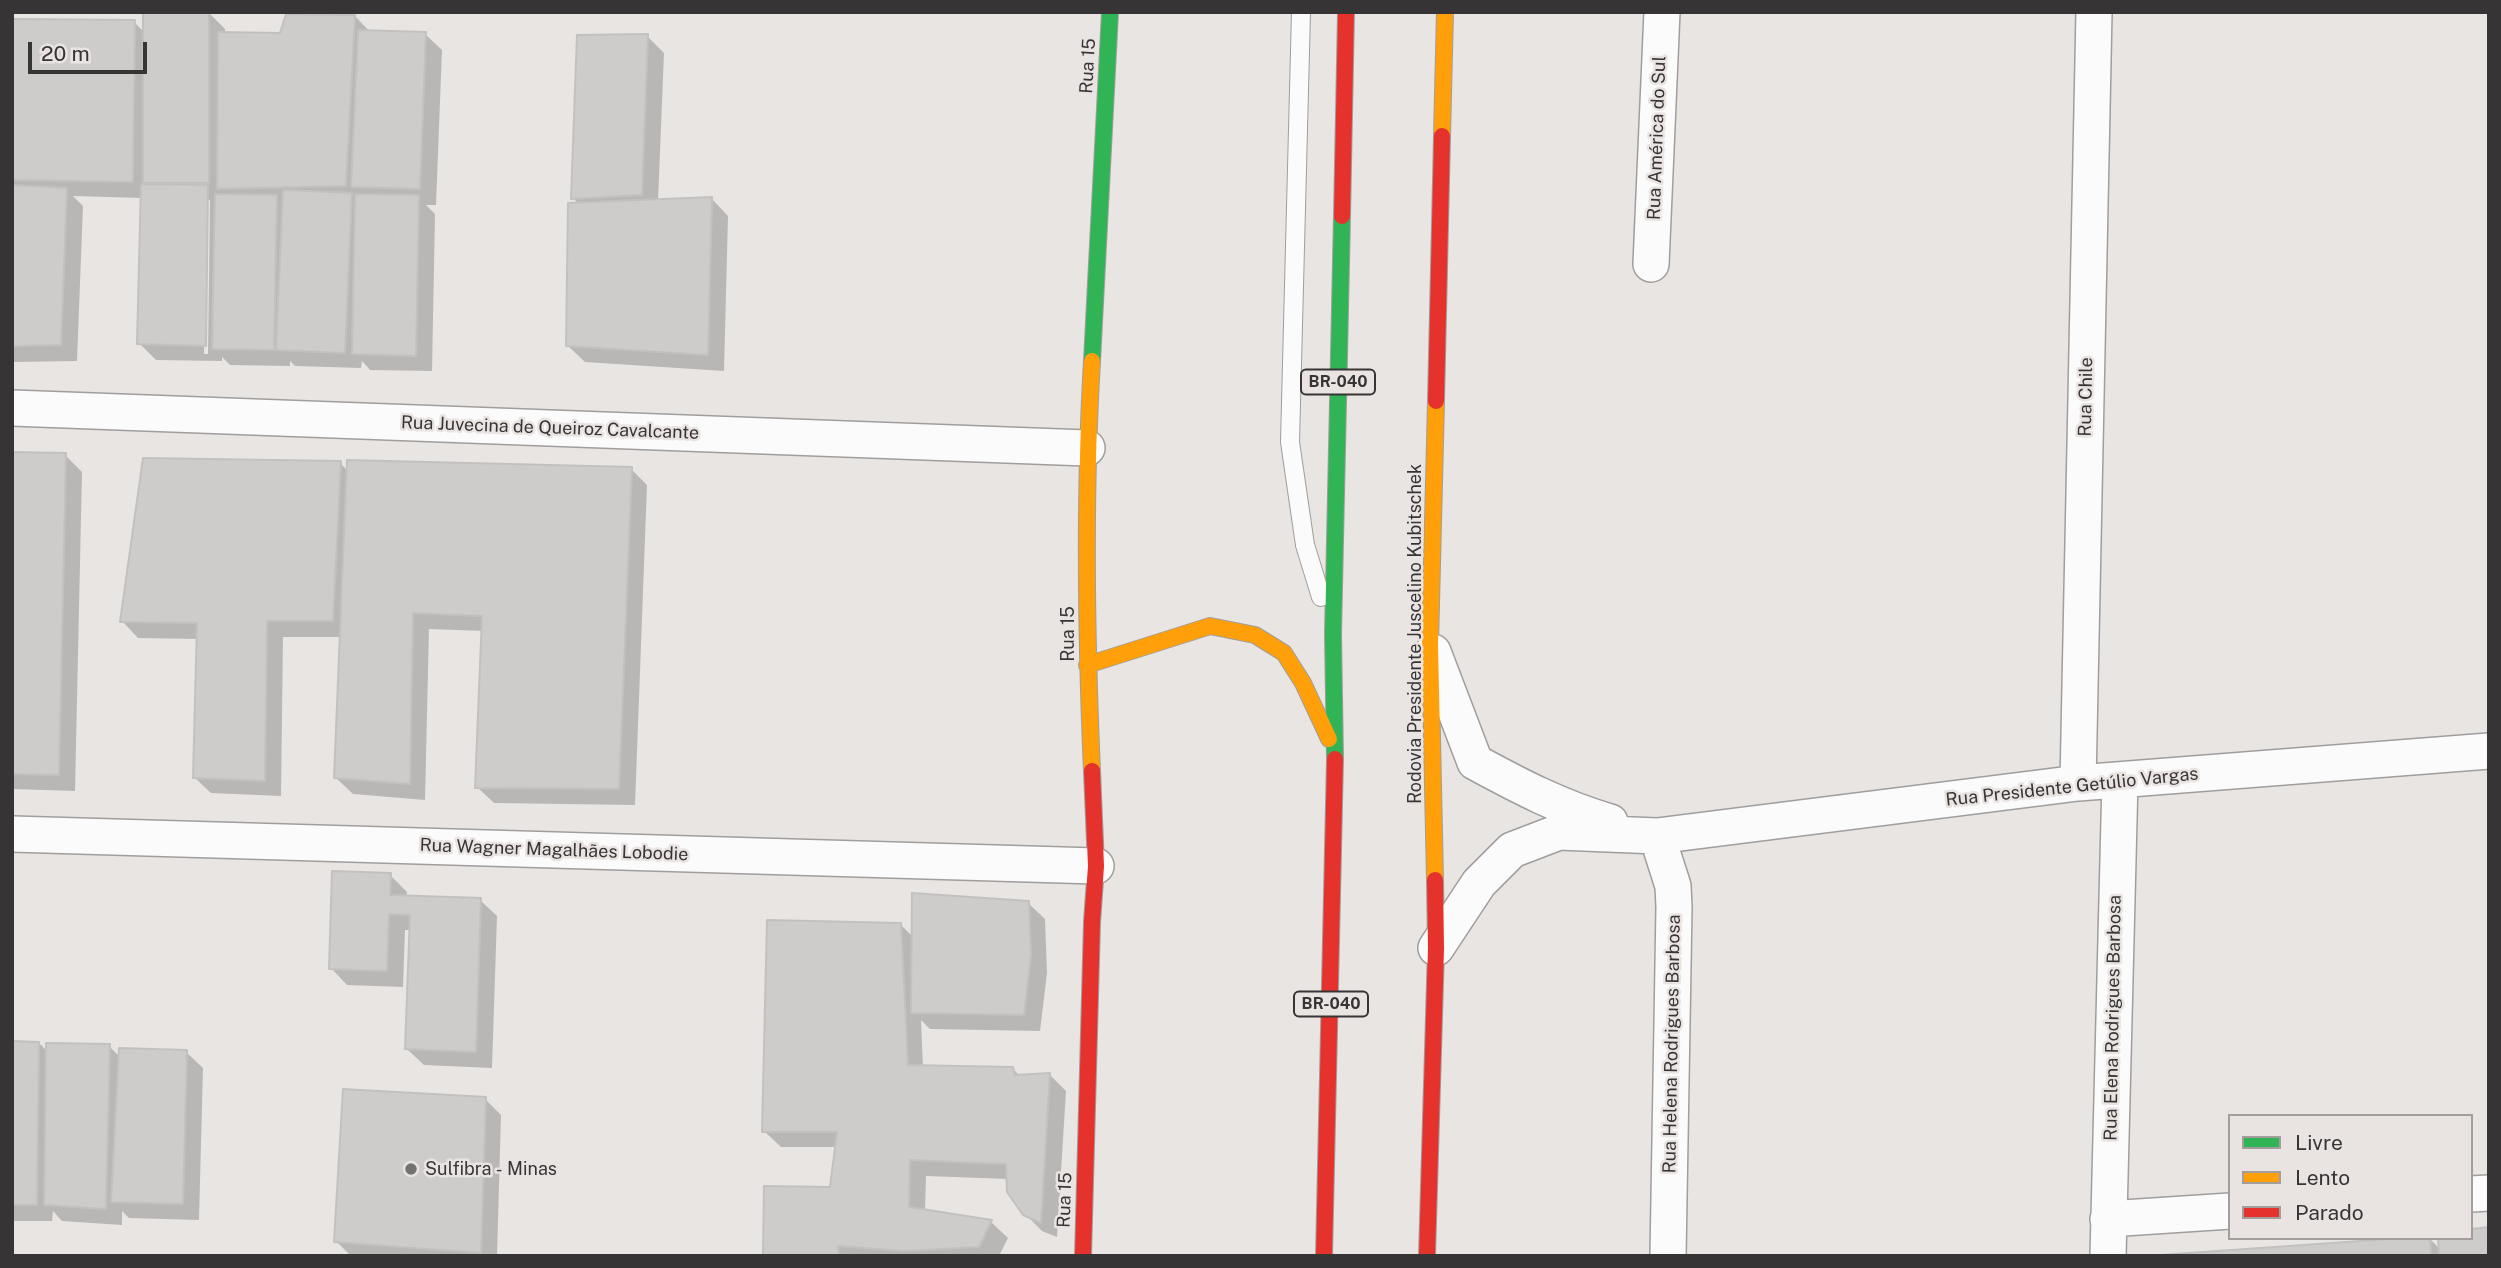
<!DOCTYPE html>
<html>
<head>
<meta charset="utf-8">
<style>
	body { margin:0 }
	#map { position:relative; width:2501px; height:1268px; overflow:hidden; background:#e8e5e3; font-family:"Public Sans",sans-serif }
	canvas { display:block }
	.frame { position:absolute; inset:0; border:14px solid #363434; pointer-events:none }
	.legend { position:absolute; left:2228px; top:1114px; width:245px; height:126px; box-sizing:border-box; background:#e9e4e2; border:2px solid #a19e9c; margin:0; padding:9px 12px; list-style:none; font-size:21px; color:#363434 }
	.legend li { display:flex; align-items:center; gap:14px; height:35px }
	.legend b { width:35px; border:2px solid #a19e9c }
	.scale { position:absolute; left:28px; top:42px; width:119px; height:32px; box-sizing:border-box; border:4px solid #363434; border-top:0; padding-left:9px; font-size:21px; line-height:24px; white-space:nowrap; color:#363434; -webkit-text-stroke:5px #e9e4e2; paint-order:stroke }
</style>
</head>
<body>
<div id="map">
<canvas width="2501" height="1268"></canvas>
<div class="frame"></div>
<ul class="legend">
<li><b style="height:9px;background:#30b455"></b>Livre</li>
<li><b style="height:9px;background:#ff9f0a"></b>Lento</li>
<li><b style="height:9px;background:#e5322d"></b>Parado</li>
</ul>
<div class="scale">20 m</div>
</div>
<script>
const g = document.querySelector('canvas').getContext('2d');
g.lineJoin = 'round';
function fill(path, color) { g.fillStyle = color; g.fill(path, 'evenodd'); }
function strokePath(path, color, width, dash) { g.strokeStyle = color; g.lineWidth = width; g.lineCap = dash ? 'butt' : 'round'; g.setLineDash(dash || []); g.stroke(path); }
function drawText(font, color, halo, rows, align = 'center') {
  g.font = font + ' "Public Sans",sans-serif'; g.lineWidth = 5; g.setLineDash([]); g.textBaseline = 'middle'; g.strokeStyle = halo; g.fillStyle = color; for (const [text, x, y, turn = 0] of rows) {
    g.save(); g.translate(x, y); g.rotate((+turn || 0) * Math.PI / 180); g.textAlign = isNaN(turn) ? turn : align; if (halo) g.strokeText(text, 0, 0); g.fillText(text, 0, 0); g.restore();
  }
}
const shadow = new Path2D(`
	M 208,12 L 225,29 L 225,34 L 282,34 L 355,16 L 370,32 L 425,34 L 442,50 L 436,205 L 426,205 L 435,214 L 432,371 L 370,370 L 362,361 L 361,368 L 295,366 L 290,361 L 290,366 L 230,365 L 222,357 L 222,361 L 156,360 L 139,343 L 142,198 L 73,196 L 83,206 L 77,361 L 12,362 L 12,21 L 134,22 L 145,33 ZM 206,200 L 210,200 L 208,354 L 204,354 Z
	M 647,36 L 664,53 L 658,201 L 712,199 L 728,216 L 724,371 L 585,362 L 568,346 L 579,204 L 573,198 Z
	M 12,454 L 65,455 L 82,472 L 75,791 L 12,789 Z
	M 340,463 L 348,471 L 631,469 L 647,485 L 635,805 L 494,803 L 477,787 L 484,631 L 429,629 L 425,800 L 353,794 L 336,778 L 342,637 L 283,637 L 281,796 L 211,793 L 194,777 L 198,639 L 138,638 L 122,621 Z
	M 390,875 L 407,892 L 406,897 L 480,900 L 497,916 L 492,1068 L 424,1065 L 407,1049 L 411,930 L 405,930 L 403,987 L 347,985 L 331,968 Z
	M 1028,903 L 1045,919 L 1047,973 L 1040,1031 L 930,1029 L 921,1020 L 923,1067 L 1012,1068 L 1021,1077 L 1049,1074 L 1066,1091 L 1057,1237 L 1042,1231 L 1025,1214 L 1008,1179 L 926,1176 L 925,1211 L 991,1222 L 1008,1238 L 999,1256 L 765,1256 L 831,1188 L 836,1147 L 781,1147 L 764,1131 L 901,925 L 914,938 Z
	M 12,1043 L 39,1043 L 48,1052 L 109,1046 L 120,1057 L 186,1052 L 203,1068 L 199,1220 L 129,1218 L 122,1211 L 122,1225 L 62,1221 L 53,1211 L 52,1221 L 12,1221 Z
	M 485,1099 L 501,1115 L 497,1256 L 351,1256 L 336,1241 Z
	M 2429,1238 L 2440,1249 L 2471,1238 L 2489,1256 L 2172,1256 Z`);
const building = new Path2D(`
	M 143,12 L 209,12 L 209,183 L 143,183 Z
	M 286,14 L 355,15 L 346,186 L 217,189 L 218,32 L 280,33 Z
	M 12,19 L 135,20 L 133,182 L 12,180 Z
	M 358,30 L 426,32 L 420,189 L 351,187 Z
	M 648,34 L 642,195 L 571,199 L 577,35 Z
	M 141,184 L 208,185 L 206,346 L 137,344 Z
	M 12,185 L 67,188 L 61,345 L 12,346 Z
	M 283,190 L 352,193 L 345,353 L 276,350 Z
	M 215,194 L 277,195 L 274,350 L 212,349 Z
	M 355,194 L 419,195 L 416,356 L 352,354 Z
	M 712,197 L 708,355 L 566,346 L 568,203 Z
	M 12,452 L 66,453 L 59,775 L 12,774 Z
	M 143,458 L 341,461 L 333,621 L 267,621 L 265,781 L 193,778 L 197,623 L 120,622 Z
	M 347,460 L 632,467 L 619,789 L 475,788 L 482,616 L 413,613 L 410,784 L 334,778 Z
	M 332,871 L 391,873 L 390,895 L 481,898 L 476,1052 L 405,1049 L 410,915 L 389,914 L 387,971 L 329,969 Z
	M 912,893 L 1029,901 L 1031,955 L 1024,1015 L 911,1013 Z
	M 767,920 L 901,923 L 908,1065 L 1013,1067 L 1015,1075 L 1050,1073 L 1041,1223 L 1023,1215 L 1007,1192 L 1006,1164 L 910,1160 L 909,1207 L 992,1220 L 979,1247 L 904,1251 L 838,1246 L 839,1256 L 763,1256 L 764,1186 L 830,1187 L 837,1132 L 762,1132 Z
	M 12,1041 L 39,1042 L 37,1205 L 12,1205 Z
	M 46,1043 L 110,1044 L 106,1209 L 44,1205 Z
	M 119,1048 L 187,1050 L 183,1204 L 111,1202 Z
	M 343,1089 L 486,1097 L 481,1253 L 334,1242 Z
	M 2489,1227 L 2489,1256 L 2439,1256 L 2438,1238 L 2471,1238 L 2471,1229 Z
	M 2403,1238 L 2430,1238 L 2431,1256 L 2146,1256 Z`);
const lane = new Path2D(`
	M 1301,12 L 1290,442 L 1305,545 L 1321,597`);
const street = new Path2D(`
	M 1651,264 L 1662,12
	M 12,408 L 1087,448
	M 1433,652 L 1475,762 C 1519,786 1561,808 1610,822
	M 2078,783 L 2094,12
	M 12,834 L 1096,866
	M 1657,836 L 1673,886 L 1674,907 L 1668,1256
	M 1436,948 L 1479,883 L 1512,850 L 1559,832 L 1657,836 L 2078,783 L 2489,751
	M 2471,1194 L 2489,1193
	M 2108,1219 L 2230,1211
	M 2108,1256 L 2120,780`);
const fast = new Path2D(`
	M 1092,361 L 1110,12
	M 1335,759 L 1333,634 L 1342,216`);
const slow = new Path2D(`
	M 1442,136 L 1445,12
	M 1092,361 C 1084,497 1086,634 1092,771
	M 1087,665 L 1210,626 L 1255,635 L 1284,653 L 1303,683 L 1329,739
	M 1435,880 L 1430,644 L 1436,401`);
const jam = new Path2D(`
	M 1342,216 L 1346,12
	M 1436,401 L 1442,136
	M 1083,1256 L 1092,922 L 1096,866 L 1092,771
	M 1324,1256 L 1335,759
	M 1427,1256 L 1436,948 L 1435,880`);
const markers = [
	[411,1169,7,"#747271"]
];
const shields = [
	[1338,382,74],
	[1331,1004,74]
];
const shieldNames = [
	["BR-040",1338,382],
	["BR-040",1331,1004]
];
const streetNames = [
	["Rua 15",1088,66,-87],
	["Rua América do Sul",1657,138,-88],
	["Rua Chile",2086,397,-89],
	["Rua Juvecina de Queiroz Cavalcante",550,428,2],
	["Rua 15",1068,634,-90],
	["Rodovia Presidente Juscelino Kubitschek",1415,634,-90],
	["Rua Presidente Getúlio Vargas",2072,787,-6],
	["Rua Wagner Magalhães Lobodie",554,850,2],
	["Rua Elena Rodrigues Barbosa",2113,1018,-89],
	["Rua Helena Rodrigues Barbosa",1672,1044,-89],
	["Rua 15",1065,1200,-88]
];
const poiNames = [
	["Sulfibra - Minas",425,1169]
];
fill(shadow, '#0003');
fill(building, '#cecccb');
strokePath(building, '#c3c1c0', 2);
strokePath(lane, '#a09e9d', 20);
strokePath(street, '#a09e9d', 38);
strokePath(fast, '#a09e9d', 18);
strokePath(slow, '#a09e9d', 18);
strokePath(jam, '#a09e9d', 18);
strokePath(lane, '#fcfbfb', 18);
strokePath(street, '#fcfbfb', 35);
strokePath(fast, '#30b455', 16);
strokePath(slow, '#ff9f0a', 16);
strokePath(jam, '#e5322d', 16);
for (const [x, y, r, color] of markers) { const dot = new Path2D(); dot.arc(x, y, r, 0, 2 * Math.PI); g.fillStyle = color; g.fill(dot); strokePath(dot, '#e9e4e2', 2.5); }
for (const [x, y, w] of shields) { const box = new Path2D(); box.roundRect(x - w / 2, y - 12.5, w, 25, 5); g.fillStyle = '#e9e4e2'; g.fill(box); strokePath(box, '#363434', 2); }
drawText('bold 16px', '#363434', null, shieldNames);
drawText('18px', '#363434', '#e9e4e2', streetNames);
drawText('18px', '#363434', '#e9e4e2', poiNames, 'left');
</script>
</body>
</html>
